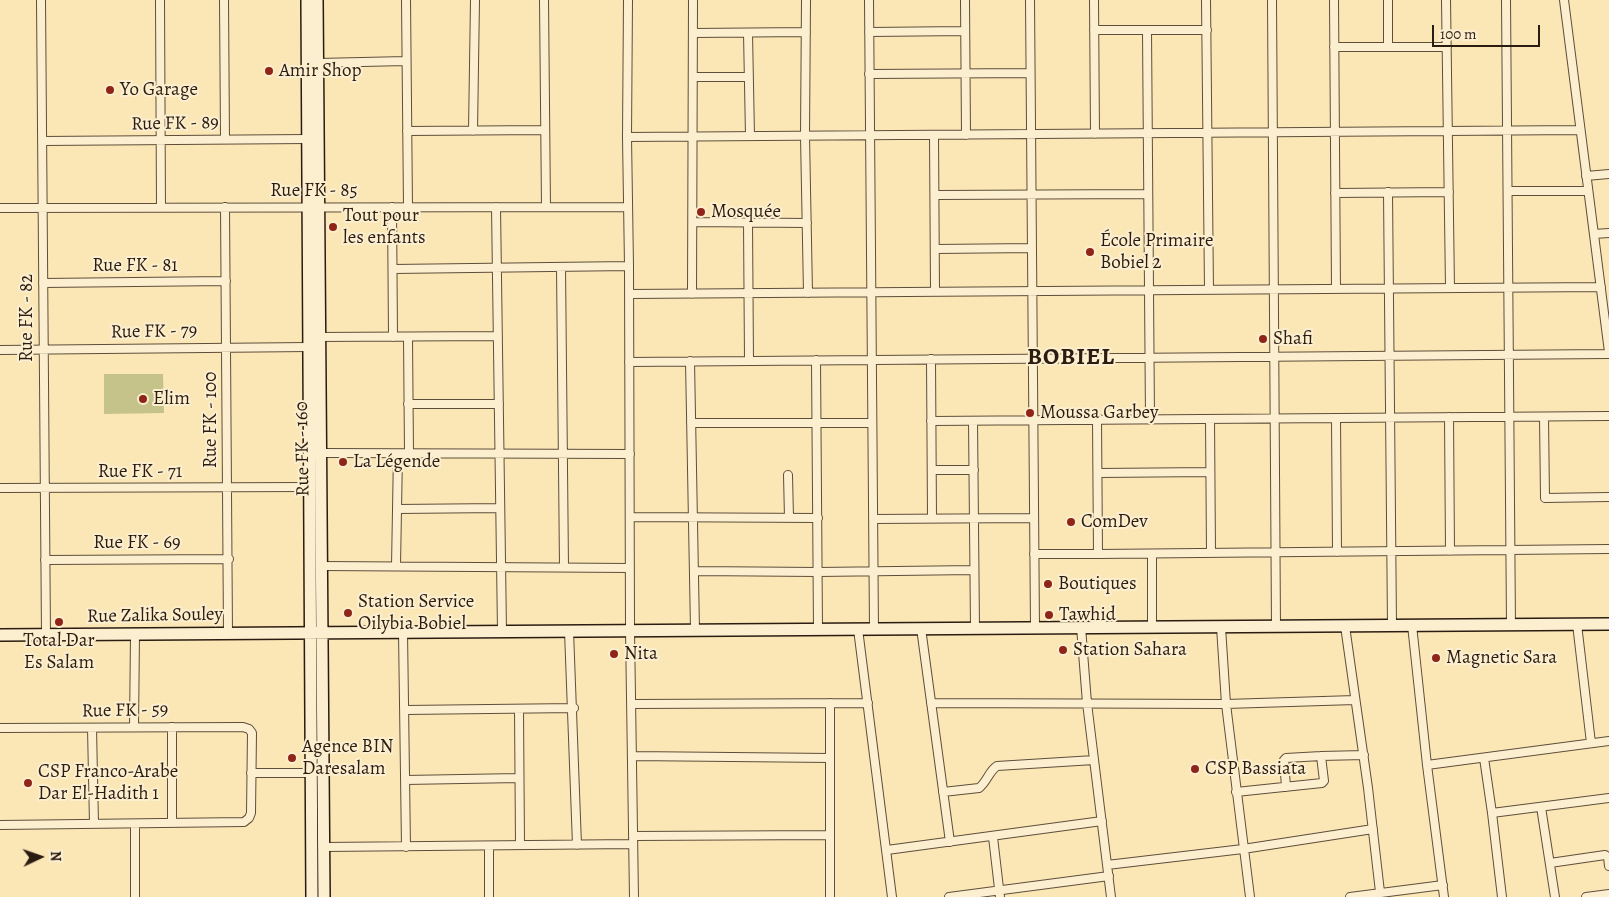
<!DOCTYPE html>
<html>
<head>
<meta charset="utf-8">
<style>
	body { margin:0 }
	#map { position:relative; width:1609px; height:897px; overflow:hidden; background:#fbe6b6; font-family:Alegreya,serif }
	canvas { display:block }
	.north { position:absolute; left:15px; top:832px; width:50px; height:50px; -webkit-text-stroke:4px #fcefd0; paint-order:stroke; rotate:87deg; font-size:14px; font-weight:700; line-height:20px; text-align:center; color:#2b1c11 }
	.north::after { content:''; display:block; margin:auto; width:18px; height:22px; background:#2b1c11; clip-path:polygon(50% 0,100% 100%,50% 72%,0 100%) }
	.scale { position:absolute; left:1432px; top:25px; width:108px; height:22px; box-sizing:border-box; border:2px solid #2b1c11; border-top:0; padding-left:6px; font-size:15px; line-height:18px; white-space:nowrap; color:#2b1c11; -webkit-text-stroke:4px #fcefd0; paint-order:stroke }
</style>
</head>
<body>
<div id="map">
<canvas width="1609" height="897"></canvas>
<div class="north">N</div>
<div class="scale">100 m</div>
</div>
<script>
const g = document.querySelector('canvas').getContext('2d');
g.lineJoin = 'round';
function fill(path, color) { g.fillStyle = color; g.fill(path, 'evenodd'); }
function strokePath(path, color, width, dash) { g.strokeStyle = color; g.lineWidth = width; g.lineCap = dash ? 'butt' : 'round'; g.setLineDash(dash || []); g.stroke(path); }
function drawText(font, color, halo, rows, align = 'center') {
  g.font = font + ' Alegreya,serif'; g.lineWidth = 4; g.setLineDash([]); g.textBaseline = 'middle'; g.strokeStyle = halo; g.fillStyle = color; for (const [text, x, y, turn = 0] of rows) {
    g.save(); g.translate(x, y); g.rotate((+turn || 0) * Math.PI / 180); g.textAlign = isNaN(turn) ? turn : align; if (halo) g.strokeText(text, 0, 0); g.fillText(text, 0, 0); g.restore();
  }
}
const green = new Path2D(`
	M 104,374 L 163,374 L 164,413 L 104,414 Z`);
const street = new Path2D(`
	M 41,0 L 46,635
	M 160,0 L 161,207
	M 224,0 L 225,139
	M 406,0 L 408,207
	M 544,0 L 546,207
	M 628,0 L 627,137 L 629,266 L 630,630 L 634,897
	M 806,0 L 805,136 L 808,293
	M 869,0 L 874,629
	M 965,0 L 966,135
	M 1030,0 L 1035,628
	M 1094,0 L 1095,134
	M 1206,0 L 1209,290
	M 1272,0 L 1276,626
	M 1334,0 L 1336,289
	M 1388,0 L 1388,47
	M 1446,0 L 1450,288
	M 1506,0 L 1511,625
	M 1564,0 L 1609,352
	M 1094,30 L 1207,30
	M 1147,30 L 1150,420
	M 869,32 L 965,31
	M 693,33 L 806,32
	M 748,33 L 750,136
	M 1334,47 L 1447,47
	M 318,63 L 406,61
	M 869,74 L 1030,73
	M 693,77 L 748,77
	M 407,131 L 545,130
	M 473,131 L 475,0
	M 934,135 L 935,292
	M 627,137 L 1580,130
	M 42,141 L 308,139
	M 1586,176 L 1609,174
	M 1508,191 L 1588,191
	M 1388,192 L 1392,626
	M 1335,193 L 1449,192
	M 935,195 L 1148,194
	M 225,207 L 228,633
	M 392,207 L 393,337
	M 496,207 L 502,631
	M 0,208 L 628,207
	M 693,222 L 807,223
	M 748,222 L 749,361
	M 1594,234 L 1609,233
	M 935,249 L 1032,248
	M 561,267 L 564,567
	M 393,269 L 629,266
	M 43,283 L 226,281
	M 629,294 L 1601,287
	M 692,294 L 693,0
	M 316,337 L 498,336
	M 408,337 L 409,454
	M 0,350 L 309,347
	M 931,359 L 932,518
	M 816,360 L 818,629
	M 690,361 L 695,630
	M 629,362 L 1609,354
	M 408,404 L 499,404
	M 1449,417 L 1450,551
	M 1544,417 L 1545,498 L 1609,497
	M 1336,418 L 1337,552
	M 1210,419 L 1211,553
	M 1097,420 L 1098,554 L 1609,549
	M 931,421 L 1609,416
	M 973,421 L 975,628
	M 691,423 L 872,423
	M 321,453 L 630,454
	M 932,470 L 974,470
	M 1098,473 L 1210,472
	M 788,475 L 789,518
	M 0,488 L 310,487
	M 397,509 L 500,508
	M 630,517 L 818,518
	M 873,519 L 1034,518
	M 1034,554 L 1098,554
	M 1152,554 L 1152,627
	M 45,560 L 229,559
	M 322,566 L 630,568
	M 396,566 L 398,454
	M 694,571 L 818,572 L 974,570
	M 1577,624 L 1591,743
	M 1412,625 L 1427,765 L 1444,897
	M 1345,626 L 1368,788 L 1380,892
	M 1081,627 L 1087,703 L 1111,897
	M 1221,627 L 1226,704 L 1250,897
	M 921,628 L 950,842
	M 858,629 L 892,897
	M 569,631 L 577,845
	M 403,632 L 406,847
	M 931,703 L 1226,704 L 1355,700
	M 631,704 L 868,703
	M 519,709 L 520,845
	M 405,710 L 574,708
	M 134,727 L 135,635
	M 0,728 L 243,727 L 249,729 L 252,733 L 251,813 L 249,818 L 244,822 L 0,825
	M 92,728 L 94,824
	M 632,756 L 830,758
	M 1484,758 L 1492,813 L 1502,897
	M 1427,765 L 1609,741
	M 251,773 L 312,773
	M 405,780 L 519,778
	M 1286,787 L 1284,760 L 1286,758 L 1321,756
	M 943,792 L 979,788 C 987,782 989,771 997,766 L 1094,760
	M 1236,792 L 1322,783 L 1324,781 L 1321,756 L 1364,755
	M 1541,807 L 1555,897
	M 1492,813 L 1609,798
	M 172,823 L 172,727
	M 135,824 L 135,897
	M 633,836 L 830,835
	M 993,837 L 1000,897
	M 324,847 L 633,844
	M 887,850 L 1102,821
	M 1550,863 L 1605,855 L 1608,857 L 1609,866
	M 1107,865 L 1243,849 L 1373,829
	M 489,897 L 489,846
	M 830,897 L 830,703
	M 949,897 L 1109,876
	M 1350,897 L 1443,885
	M 1586,897 L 1609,894`);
const secondary = new Path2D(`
	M 307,0 L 312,897
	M 317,0 L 324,897
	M 0,635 L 1609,624`);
const markers = [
	[269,71,5,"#8f2418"],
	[110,90,5,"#8f2418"],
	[701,212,5,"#8f2418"],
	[333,227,5,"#8f2418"],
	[1090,252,5,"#8f2418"],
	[1263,339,5,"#8f2418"],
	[143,399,5,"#8f2418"],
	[1030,413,5,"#8f2418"],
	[343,462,5,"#8f2418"],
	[1071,522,5,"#8f2418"],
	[1048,584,5,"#8f2418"],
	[348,613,5,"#8f2418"],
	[1049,615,5,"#8f2418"],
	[59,622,5,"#8f2418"],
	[1063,650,5,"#8f2418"],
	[614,654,5,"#8f2418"],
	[1436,658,5,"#8f2418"],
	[292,758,5,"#8f2418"],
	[1195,769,5,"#8f2418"],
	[28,783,5,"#8f2418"]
];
const poiNames = [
	["Amir Shop",279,71],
	["Yo Garage",120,90],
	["Mosquée",711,212],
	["Tout pour",343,216],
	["les enfants",343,238],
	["École Primaire",1100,241],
	["Bobiel 2",1100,263],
	["Shafi",1273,339],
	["Elim",153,399],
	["Moussa Garbey",1040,413],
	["La Légende",353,462],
	["ComDev",1081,522],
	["Boutiques",1058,584],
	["Station Service",358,602],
	["Oilybia Bobiel",358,624],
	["Tawhid",1059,615],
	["Total Dar",59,641,"center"],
	["Es Salam",59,663,"center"],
	["Station Sahara",1073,650],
	["Nita",624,654],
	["Magnetic Sara",1446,658],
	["Agence BIN",302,747],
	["Daresalam",302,769],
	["CSP Bassiata",1205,769],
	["CSP Franco-Arabe",38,772],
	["Dar El-Hadith 1",38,794]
];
const streetNames = [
	["Rue FK - 89",175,124,-1],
	["Rue FK - 85",314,191],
	["Rue FK - 81",135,266],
	["Rue FK - 82",27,318,-90],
	["Rue FK - 79",154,332,-1],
	["Rue FK - 100",211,420,-90],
	["Rue FK - 160",303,449,-91],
	["Rue FK - 71",140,472],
	["Rue FK - 69",137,543],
	["Rue Zalika Souley",155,616,-1],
	["Rue FK - 59",125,711,-1]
];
const districtNames = [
	["BOBIEL",1071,358]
];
fill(green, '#c5c389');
strokePath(street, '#5f4e3a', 10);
strokePath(secondary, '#2b1c11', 14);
strokePath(street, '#fcefd0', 8);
strokePath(secondary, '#fcefd0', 11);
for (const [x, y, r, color] of markers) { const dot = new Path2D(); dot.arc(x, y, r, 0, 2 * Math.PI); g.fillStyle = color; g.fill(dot); strokePath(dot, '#fcefd0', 2); }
drawText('19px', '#2b1c11', '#fcefd0', poiNames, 'left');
drawText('19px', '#2b1c11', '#fcefd0', streetNames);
g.letterSpacing = '1px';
drawText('bold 24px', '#2b1c11', '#fcefd0', districtNames);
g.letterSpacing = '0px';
</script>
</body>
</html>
